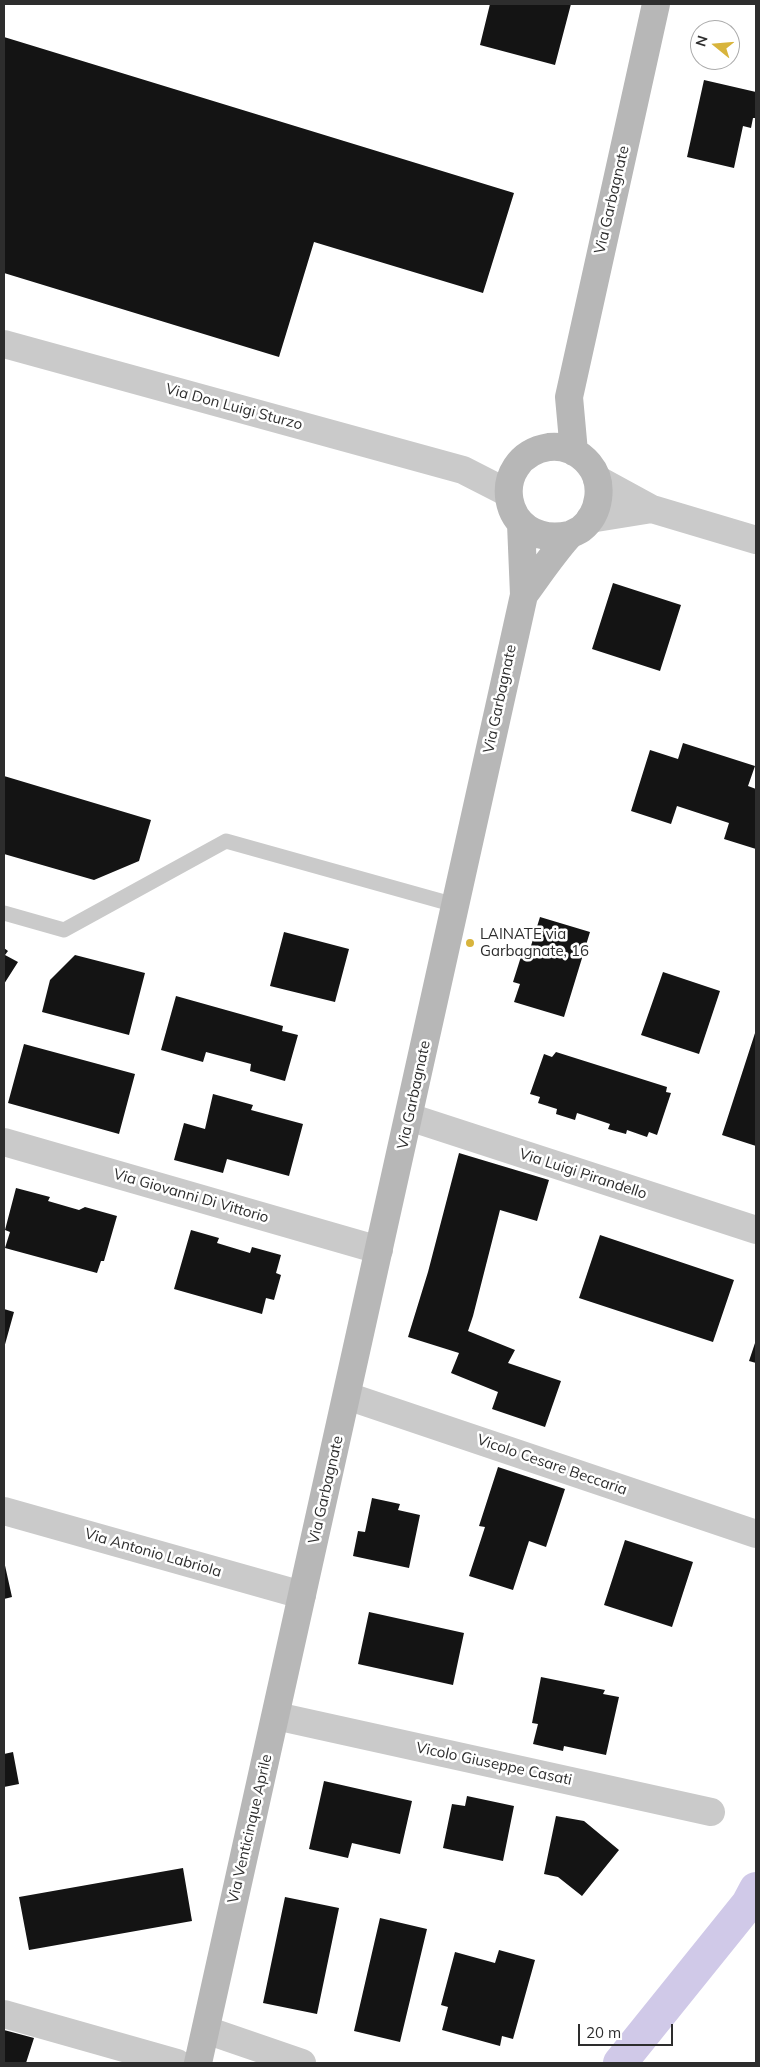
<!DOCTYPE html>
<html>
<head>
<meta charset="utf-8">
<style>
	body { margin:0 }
	#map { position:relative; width:760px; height:2067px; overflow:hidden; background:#fff; font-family:Mulish,sans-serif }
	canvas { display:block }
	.frame { position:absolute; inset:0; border:5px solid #2d2d2d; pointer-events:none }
	.north { position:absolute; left:690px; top:20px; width:50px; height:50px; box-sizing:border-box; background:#fff; border:1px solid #ababab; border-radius:50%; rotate:287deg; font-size:14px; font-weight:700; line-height:20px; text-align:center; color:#2d2d2d }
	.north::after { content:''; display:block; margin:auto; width:18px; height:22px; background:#d8b43c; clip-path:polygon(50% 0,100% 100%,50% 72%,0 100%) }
	.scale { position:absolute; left:578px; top:2024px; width:95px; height:22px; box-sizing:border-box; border:2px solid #2d2d2d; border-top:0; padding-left:6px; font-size:15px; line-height:18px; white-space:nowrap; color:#2d2d2d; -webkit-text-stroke:4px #fff; paint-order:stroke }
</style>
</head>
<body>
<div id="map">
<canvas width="760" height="2067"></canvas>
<div class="frame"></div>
<div class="north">N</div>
<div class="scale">20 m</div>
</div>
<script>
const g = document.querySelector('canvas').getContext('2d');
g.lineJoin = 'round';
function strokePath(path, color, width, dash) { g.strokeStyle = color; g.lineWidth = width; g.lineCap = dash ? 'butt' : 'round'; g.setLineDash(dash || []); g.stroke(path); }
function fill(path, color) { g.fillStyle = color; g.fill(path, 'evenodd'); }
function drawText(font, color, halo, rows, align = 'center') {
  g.font = font + ' Mulish,sans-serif'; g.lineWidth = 5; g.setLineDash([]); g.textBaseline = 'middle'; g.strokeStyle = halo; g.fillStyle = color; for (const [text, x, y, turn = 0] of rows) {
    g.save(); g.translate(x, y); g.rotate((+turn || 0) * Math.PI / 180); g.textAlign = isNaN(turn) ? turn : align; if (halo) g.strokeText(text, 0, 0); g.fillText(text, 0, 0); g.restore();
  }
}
const canal = new Path2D(`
	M 620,2063 L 748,1904 L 756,1889`);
const building = new Path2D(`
	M 490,4 L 571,4 L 555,65 L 480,45 Z
	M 4,37 L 514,193 L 483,293 L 314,242 L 279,357 L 4,273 Z
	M 704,80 L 756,92 L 756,118 L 753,118 L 751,128 L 743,126 L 734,168 L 687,157 Z
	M 613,583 L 681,605 L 660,671 L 592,649 Z
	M 683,743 L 755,766 L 748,786 L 756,789 L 756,849 L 724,839 L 729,823 L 677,806 L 671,824 L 631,811 L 650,750 L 678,759 Z
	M 4,776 L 151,820 L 139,861 L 94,880 L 4,854 Z
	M 540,917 L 590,932 L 564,1017 L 514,1002 L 520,984 L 513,982 L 524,947 L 530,949 Z
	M 284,932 L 349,949 L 335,1002 L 270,986 Z
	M 4,948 L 8,951 L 5,955 L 18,962 L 4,984 Z
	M 75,955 L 145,973 L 129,1035 L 42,1012 L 50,980 Z
	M 663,972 L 720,991 L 699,1054 L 641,1035 Z
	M 176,996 L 283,1026 L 282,1031 L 298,1035 L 285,1081 L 250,1071 L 251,1064 L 206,1052 L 203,1062 L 161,1050 Z
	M 756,1030 L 756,1146 L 722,1135 Z
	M 24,1044 L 135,1074 L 119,1134 L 8,1103 Z
	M 556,1052 L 667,1087 L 666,1092 L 671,1093 L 657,1135 L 649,1132 L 647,1137 L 627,1130 L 626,1134 L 608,1129 L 610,1124 L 577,1113 L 575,1120 L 556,1114 L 557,1109 L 538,1103 L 540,1097 L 530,1094 L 544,1054 L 552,1057 Z
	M 213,1094 L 253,1105 L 251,1110 L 303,1124 L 289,1176 L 227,1159 L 223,1173 L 174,1160 L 184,1123 L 205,1129 Z
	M 459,1153 L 549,1180 L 537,1221 L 500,1210 L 473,1316 L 468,1331 L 515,1350 L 508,1363 L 561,1381 L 545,1427 L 492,1409 L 498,1392 L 451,1373 L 459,1353 L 408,1337 L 428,1272 Z
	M 16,1188 L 50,1197 L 48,1201 L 79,1210 L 85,1207 L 117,1216 L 104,1261 L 101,1261 L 97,1273 L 5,1248 L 10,1232 L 5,1230 Z
	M 191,1230 L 219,1238 L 217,1243 L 250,1253 L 252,1247 L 281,1255 L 276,1273 L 281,1275 L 274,1300 L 266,1298 L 262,1314 L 174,1289 Z
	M 600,1235 L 734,1280 L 713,1342 L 579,1298 Z
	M 4,1309 L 14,1312 L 4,1348 Z
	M 756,1340 L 756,1363 L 749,1361 Z
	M 498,1467 L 565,1489 L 546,1547 L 529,1541 L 513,1590 L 469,1576 L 485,1527 L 479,1526 Z
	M 372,1498 L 400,1504 L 398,1510 L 420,1515 L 409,1568 L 353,1556 L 358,1531 L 365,1532 Z
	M 625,1540 L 693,1562 L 672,1627 L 604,1605 Z
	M 4,1561 L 12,1597 L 4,1599 Z
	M 369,1612 L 464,1633 L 453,1685 L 358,1664 Z
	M 541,1677 L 605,1690 L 603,1694 L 619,1697 L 606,1755 L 564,1746 L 563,1751 L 533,1744 L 538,1724 L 532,1723 Z
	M 13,1752 L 19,1784 L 4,1787 L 4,1754 Z
	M 324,1781 L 412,1801 L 400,1854 L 352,1843 L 348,1858 L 309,1849 Z
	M 467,1796 L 514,1806 L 503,1861 L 443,1848 L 452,1804 L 465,1806 Z
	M 556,1816 L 584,1821 L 619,1850 L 582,1896 L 558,1877 L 544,1874 Z
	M 183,1868 L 192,1921 L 29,1950 L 19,1897 Z
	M 285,1897 L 339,1908 L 317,2014 L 263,2003 Z
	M 380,1918 L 427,1929 L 400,2042 L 354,2031 Z
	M 499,1950 L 535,1960 L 513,2039 L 502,2036 L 500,2046 L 442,2030 L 448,2007 L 441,2005 L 455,1952 L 495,1963 Z
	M 4,2030 L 34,2038 L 26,2063 L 4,2063 Z`);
const lane = new Path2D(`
	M 4,913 L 64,930 L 226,841 L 455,905`);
const street = new Path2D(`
	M 4,344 L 463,470 L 508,493
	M 597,479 L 652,509 L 756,540
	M 590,519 L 652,509
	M 409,1117 L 756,1230
	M 4,1142 L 379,1250
	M 347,1396 L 756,1534
	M 4,1511 L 302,1595
	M 276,1716 L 711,1812
	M 4,2014 L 177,2063
	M 206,2030 L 302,2063`);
const secondary = new Path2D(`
	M 574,452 L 569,397 L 656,4
	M 524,595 C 538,576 552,555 568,537 C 571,533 577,532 581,529 C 600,514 605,483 589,464 C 579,452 564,445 549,447 C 487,457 499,549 569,535
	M 198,2063 L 524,595 L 521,524`);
const markers = [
	[470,943,5,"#d8b43c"]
];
const streetNames = [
	["Via Garbagnate",612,200,-77],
	["Via Don Luigi Sturzo",234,407,15],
	["Via Garbagnate",500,699,-78],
	["Via Garbagnate",414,1095,-78],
	["Via Luigi Pirandello",583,1174,18],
	["Via Giovanni Di Vittorio",191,1196,16],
	["Vicolo Cesare Beccaria",552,1465,19],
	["Via Garbagnate",326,1490,-77],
	["Via Antonio Labriola",153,1553,16],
	["Vicolo Giuseppe Casati",494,1764,12],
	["Via Venticinque Aprile",250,1829,-77]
];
const poiNames = [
	["LAINATE via",480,934],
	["Garbagnate, 16",480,951]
];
strokePath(canal, '#d0c9e8', 34);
fill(building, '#141414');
strokePath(lane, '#cacaca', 15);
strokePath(street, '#cacaca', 28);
strokePath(secondary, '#b7b7b7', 28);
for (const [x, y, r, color] of markers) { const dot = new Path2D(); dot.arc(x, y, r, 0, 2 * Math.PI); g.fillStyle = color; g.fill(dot); strokePath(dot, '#fff', 2); }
drawText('15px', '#2d2d2d', '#fff', streetNames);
drawText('15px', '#2d2d2d', '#fff', poiNames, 'left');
</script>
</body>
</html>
